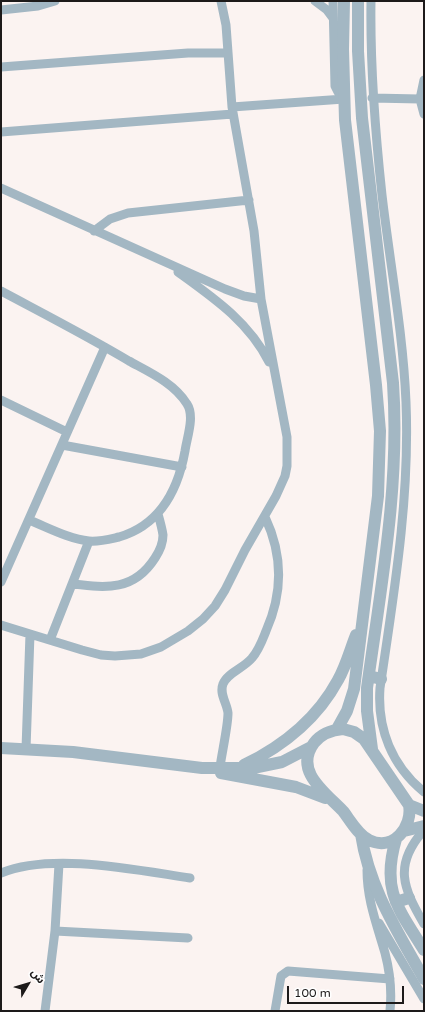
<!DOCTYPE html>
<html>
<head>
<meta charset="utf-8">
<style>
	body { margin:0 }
	#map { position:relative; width:425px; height:1012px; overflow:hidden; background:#fbf3f1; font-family:"Varela Round","Noto Sans Arabic",sans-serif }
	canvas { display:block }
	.frame { position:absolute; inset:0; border:2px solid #1d1a1a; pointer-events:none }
	.north { position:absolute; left:8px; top:964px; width:40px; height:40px; -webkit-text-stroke:3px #fff; paint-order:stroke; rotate:52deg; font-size:11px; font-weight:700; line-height:16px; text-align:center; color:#1d1a1a }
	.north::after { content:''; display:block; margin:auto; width:14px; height:18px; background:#1d1a1a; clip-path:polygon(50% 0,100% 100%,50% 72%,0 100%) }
	.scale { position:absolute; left:287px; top:986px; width:117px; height:18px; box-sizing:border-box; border:2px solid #1d1a1a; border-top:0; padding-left:5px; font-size:12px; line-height:14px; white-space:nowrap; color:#1d1a1a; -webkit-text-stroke:3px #fff; paint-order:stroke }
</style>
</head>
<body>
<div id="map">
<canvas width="425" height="1012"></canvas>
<div class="frame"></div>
<div class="north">ش</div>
<div class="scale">100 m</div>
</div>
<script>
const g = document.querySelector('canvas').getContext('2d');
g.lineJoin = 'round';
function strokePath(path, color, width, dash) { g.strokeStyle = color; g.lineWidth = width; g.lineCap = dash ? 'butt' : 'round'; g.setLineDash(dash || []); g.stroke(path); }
const minor = new Path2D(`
	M 221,1 L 226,25 L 232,107 L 254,231 L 261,299
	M 315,1 L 327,10 L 333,18
	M 333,1 L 335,86 L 338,92 L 344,96
	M 371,1 C 370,66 375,130 382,195 C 390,264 403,332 406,402 C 410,498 394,593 380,688 C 377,729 392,766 424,792
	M 1,10 L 38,6 L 55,1
	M 1,67 L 188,53 L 227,53
	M 424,80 L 420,99 L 424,114
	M 372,98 L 420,99
	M 232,107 L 344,99
	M 1,132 L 233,114
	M 1,188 L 225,289 L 244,296 L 261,299 L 287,437 L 287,466 L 285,476 L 276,496 L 245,550 L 225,590 L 215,606 L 203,619 L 188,631 L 161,647 L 141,654 L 115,656 L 101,655 L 82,650 L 1,625
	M 94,231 L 110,219 L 128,213 L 249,200
	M 178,272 C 214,298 249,322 269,362
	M 1,291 C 44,314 87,336 129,361 C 149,372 174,383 187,404 C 195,416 187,437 185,451 C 178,490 160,525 119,537 C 110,539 99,542 89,541 C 69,539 47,527 29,520
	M 1,400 L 67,432
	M 62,445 L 182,467
	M 1,582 L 105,347
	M 73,584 C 107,588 134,591 155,558 C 159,552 163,543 163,535 C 162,528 160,521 158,514
	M 50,640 L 89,541
	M 26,749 L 30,634
	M 220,767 C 222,752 228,726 228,713 C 227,703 219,694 223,684 C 227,673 244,668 252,658 C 259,650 262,641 266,631 C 283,593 283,555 265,517
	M 424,830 C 393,865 403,888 424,924
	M 367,870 C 367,900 377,925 385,953 C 390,972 392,991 390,1011
	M 1,873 C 52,852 136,870 190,878
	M 379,923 L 424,999
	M 55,931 L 59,864
	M 45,1011 L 55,931 L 188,938
	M 275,1011 L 281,976 L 288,971 L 390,979`);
const tertiary = new Path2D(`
	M 358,1 L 358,51 L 362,118 L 393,383 C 400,486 381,586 367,688 L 367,711 L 372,749
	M 369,676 L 381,679
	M 337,729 L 347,711 L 354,689 L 378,496 L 380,431 L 376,385 L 345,120 L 343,49 L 344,1
	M 343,729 L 354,732 L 364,739 L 409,805 C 413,827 393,852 369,840 C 358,835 350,820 343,811 C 326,793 293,771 314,743 C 321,734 331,730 343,729 Z
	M 1,748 L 73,752 L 202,768 L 253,768 L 282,762 L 311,747
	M 244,765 C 283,746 317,719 338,680 C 346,666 350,650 356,635
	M 221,773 L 296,787 L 325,798
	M 409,805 L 424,811
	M 404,831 L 424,826
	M 361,834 C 369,888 398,932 424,979
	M 396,839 C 381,890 398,908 424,950
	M 396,902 L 409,898`);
strokePath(minor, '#a3b7c3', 9);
strokePath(tertiary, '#a3b7c3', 12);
</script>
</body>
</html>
